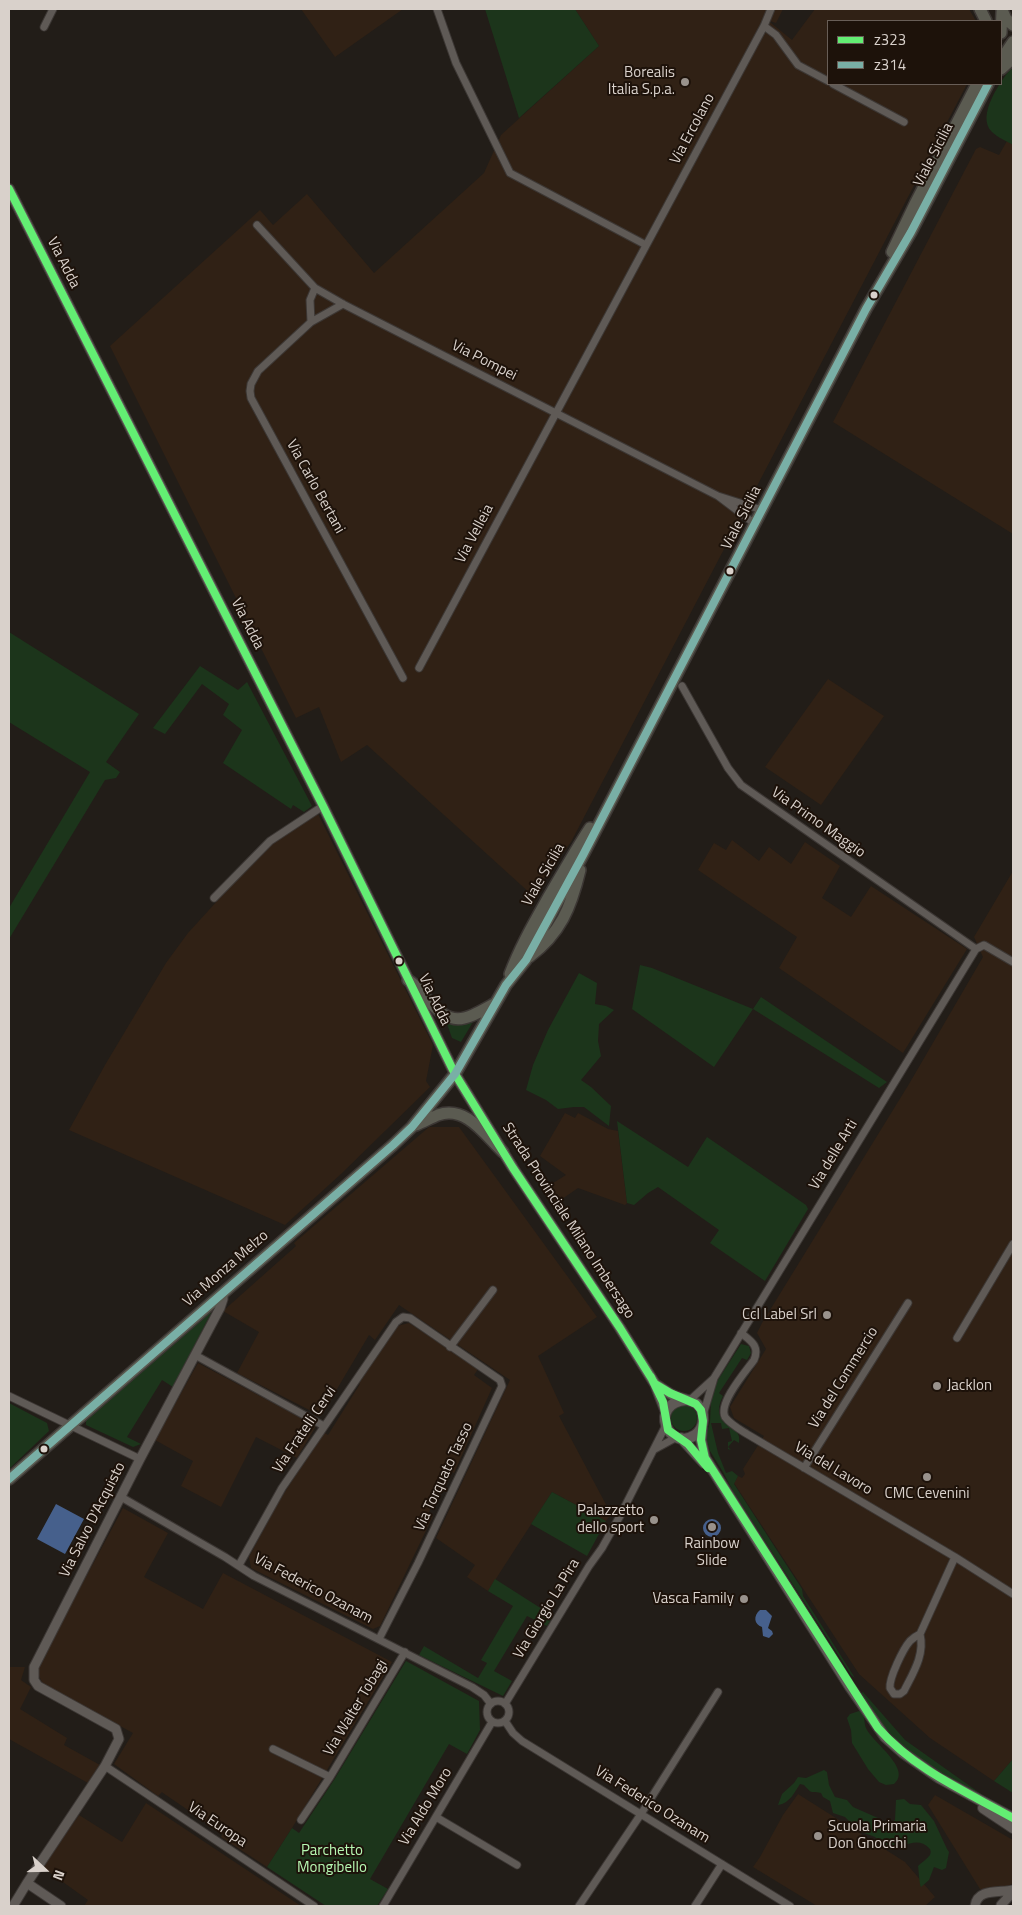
<!DOCTYPE html>
<html>
<head>
<meta charset="utf-8">
<style>
	body { margin:0 }
	#map { position:relative; width:1022px; height:1915px; overflow:hidden; background:#221d18; font-family:"Titillium Web",sans-serif }
	canvas { display:block }
	.frame { position:absolute; inset:0; border:10px solid #d9d1cb; pointer-events:none }
	.legend { position:absolute; left:827px; top:20px; width:175px; height:65px; box-sizing:border-box; background:#1d120a; border:1px solid #685e57; margin:0; padding:6px 9px; list-style:none; font-size:15px; color:#d9d1cb }
	.legend li { display:flex; align-items:center; gap:10px; height:25px }
	.legend b { width:25px; border:1px solid #685e57 }
	.north { position:absolute; left:20px; top:1845px; width:50px; height:50px; -webkit-text-stroke:4px #1d120a; paint-order:stroke; rotate:111deg; font-size:14px; font-weight:700; line-height:20px; text-align:center; color:#d9d1cb }
	.north::after { content:''; display:block; margin:auto; width:18px; height:22px; background:#d9d1cb; clip-path:polygon(50% 0,100% 100%,50% 72%,0 100%) }
</style>
</head>
<body>
<div id="map">
<canvas width="1022" height="1915"></canvas>
<div class="frame"></div>
<ul class="legend">
<li><b style="height:6px;background:#63ee73"></b>z323</li>
<li><b style="height:6px;background:#79afa6"></b>z314</li>
</ul>
<div class="north">N</div>
</div>
<script>
const g = document.querySelector('canvas').getContext('2d');
g.lineJoin = 'round';
function fill(path, color) { g.fillStyle = color; g.fill(path, 'evenodd'); }
function strokePath(path, color, width, dash) { g.strokeStyle = color; g.lineWidth = width; g.lineCap = dash ? 'butt' : 'round'; g.setLineDash(dash || []); g.stroke(path); }
function drawText(font, color, halo, rows, align = 'center') {
  g.font = font + ' "Titillium Web",sans-serif'; g.lineWidth = 4; g.setLineDash([]); g.textBaseline = 'middle'; g.strokeStyle = halo; g.fillStyle = color; for (const [text, x, y, turn = 0] of rows) {
    g.save(); g.translate(x, y); g.rotate((+turn || 0) * Math.PI / 180); g.textAlign = isNaN(turn) ? turn : align; if (halo) g.strokeText(text, 0, 0); g.fillText(text, 0, 0); g.restore();
  }
}
const built = new Path2D(`
	M 301,9 L 403,9 L 335,57 Z
	M 575,9 L 783,9 L 776,23 L 761,18 L 771,23 L 792,40 L 815,9 L 969,9 L 976,21 L 828,21 L 828,84 L 967,84 L 571,842 L 532,895 L 367,745 L 341,762 L 319,707 L 296,718 L 110,346 L 260,210 L 273,225 L 307,194 L 374,273 L 484,173 L 501,135 L 599,46 Z
	M 1007,141 L 1013,145 L 1013,534 L 833,422 L 976,149 L 980,147 L 999,155 Z
	M 828,679 L 884,716 L 821,805 L 765,767 Z
	M 318,814 L 433,1045 L 426,1081 L 430,1087 L 341,1174 L 285,1225 L 69,1130 L 105,1065 L 166,963 L 188,933 L 269,844 Z
	M 732,840 L 759,861 L 769,847 L 791,864 L 805,842 L 840,866 L 822,898 L 851,917 L 871,886 L 967,949 L 903,1053 L 779,968 L 797,937 L 698,870 L 714,843 L 726,850 Z
	M 1013,871 L 1013,1759 L 994,1781 L 930,1738 L 859,1674 L 734,1483 L 738,1476 L 742,1478 L 745,1474 L 743,1469 L 764,1436 L 734,1418 L 730,1407 L 766,1349 L 757,1333 L 762,1323 L 909,1084 L 983,957 L 974,937 Z
	M 565,1113 L 575,1118 L 578,1113 L 608,1129 L 618,1131 L 627,1203 L 625,1205 L 578,1188 L 552,1206 L 542,1190 L 566,1175 L 540,1156 Z
	M 429,1127 L 459,1127 L 597,1317 L 538,1356 L 564,1413 L 559,1416 L 611,1514 L 606,1521 L 552,1492 L 488,1591 L 467,1577 L 475,1565 L 436,1538 L 510,1380 L 399,1305 L 375,1340 L 369,1335 L 321,1416 L 237,1373 L 259,1332 L 223,1311 L 296,1246 L 294,1243 Z
	M 409,1323 L 478,1369 L 474,1375 L 492,1388 L 454,1473 L 449,1470 L 428,1514 L 433,1516 L 380,1626 L 373,1629 L 251,1568 L 249,1557 L 278,1503 L 323,1432 L 328,1435 L 360,1384 L 357,1382 L 397,1326 Z
	M 198,1363 L 316,1426 L 297,1458 L 256,1437 L 221,1507 L 181,1486 L 193,1461 L 155,1440 Z
	M 123,1508 L 168,1533 L 144,1577 L 203,1609 L 223,1573 L 392,1662 L 292,1828 L 267,1867 L 221,1837 L 223,1834 L 163,1793 L 162,1792 L 158,1796 L 114,1764 L 133,1733 L 43,1684 L 36,1670 Z
	M 9,1667 L 25,1667 L 21,1680 L 31,1687 L 20,1709 L 67,1738 L 64,1745 L 100,1765 L 88,1783 L 9,1739 Z
	M 798,1794 L 905,1862 L 935,1897 L 925,1906 L 817,1906 L 753,1867 L 760,1857 L 783,1815 Z
	M 935,1795 L 1013,1840 L 1013,1883 L 1008,1887 L 993,1889 L 980,1889 L 928,1805 Z
	M 146,1803 L 301,1906 L 84,1906 L 88,1900 L 42,1867 L 79,1815 L 122,1842 Z`);
const green = new Path2D(`
	M 485,9 L 575,9 L 599,46 L 519,118 Z
	M 1013,66 L 1013,145 C 1007,141 998,138 992,132 C 975,116 1002,79 1013,66 Z
	M 9,632 L 139,714 L 106,762 L 120,772 L 116,778 L 105,780 L 9,939 L 9,908 L 90,772 L 9,722 Z
	M 200,666 L 238,690 L 247,682 L 312,806 L 304,812 L 293,805 L 291,809 L 223,763 L 242,730 L 223,715 L 229,704 L 202,684 L 165,734 L 153,728 Z
	M 640,965 L 652,968 L 753,1009 L 761,997 L 887,1082 L 879,1088 L 753,1009 L 714,1067 L 632,1009 Z
	M 579,973 L 597,983 L 595,1004 L 606,1006 L 614,1010 L 599,1024 L 598,1041 L 601,1056 L 581,1080 L 591,1087 L 611,1106 L 609,1126 L 584,1107 L 574,1107 L 558,1109 L 546,1100 L 526,1090 L 533,1065 L 548,1030 Z
	M 449,1021 L 462,1023 L 473,1022 L 461,1042 L 452,1038 L 447,1024 Z
	M 617,1121 L 688,1167 L 707,1137 L 806,1205 L 808,1209 L 765,1281 L 710,1243 L 719,1230 L 658,1187 L 648,1193 L 634,1205 L 627,1203 Z
	M 207,1310 L 211,1313 L 173,1387 L 162,1380 L 127,1437 L 141,1444 L 133,1447 L 86,1425 L 86,1418 Z
	M 741,1344 L 749,1346 L 751,1353 L 747,1360 L 742,1358 L 719,1393 L 723,1396 C 707,1428 744,1422 739,1443 L 734,1440 L 728,1447 L 731,1450 L 728,1449 L 728,1442 L 732,1441 L 729,1428 L 722,1429 L 721,1423 L 711,1423 L 718,1453 L 726,1473 L 732,1471 L 738,1476 L 734,1484 L 802,1589 L 803,1596 L 855,1678 L 851,1675 L 734,1493 L 723,1472 L 710,1451 L 707,1440 L 707,1432 L 710,1422 L 711,1399 L 716,1383 Z
	M 9,1403 L 47,1423 L 49,1431 L 9,1469 Z
	M671 1418a13 13 0 1 1 26 0a13 13 0 1 1-26 0Z
	M 552,1492 L 606,1521 L 587,1556 L 531,1524 Z
	M 495,1579 L 553,1616 L 547,1626 L 527,1616 L 494,1671 L 512,1681 L 503,1696 L 419,1655 L 424,1646 L 478,1678 L 487,1663 L 481,1660 L 513,1606 L 488,1591 Z
	M 406,1661 L 479,1701 L 480,1730 L 467,1754 L 449,1744 L 370,1879 L 388,1889 L 377,1906 L 326,1906 L 267,1867 L 292,1828 L 299,1833 L 334,1780 Z
	M 863,1692 L 905,1740 L 991,1801 C 956,1781 918,1764 890,1734 C 879,1722 870,1707 861,1693 Z
	M 859,1711 L 862,1713 C 865,1718 864,1723 866,1728 C 871,1741 913,1769 894,1784 L 886,1785 L 879,1782 L 868,1769 L 852,1743 L 851,1730 L 847,1718 L 850,1714 Z
	M 1013,1759 L 1013,1793 L 994,1781 Z
	M 824,1770 L 827,1772 L 829,1785 L 835,1797 L 847,1800 L 853,1807 L 878,1818 L 885,1824 L 889,1824 L 895,1820 L 896,1800 L 904,1799 L 910,1804 L 921,1805 L 934,1821 L 947,1849 L 949,1852 L 946,1868 L 942,1870 L 934,1867 L 929,1880 L 921,1887 C 919,1883 919,1872 918,1866 C 921,1863 927,1859 930,1855 C 931,1852 931,1850 929,1848 C 918,1836 902,1847 891,1850 L 883,1846 L 875,1837 L 859,1831 L 845,1817 L 833,1813 L 830,1801 L 823,1797 L 821,1793 C 809,1790 814,1796 804,1785 L 800,1784 C 794,1793 790,1803 778,1805 L 782,1794 L 794,1783 L 798,1777 L 806,1778 Z`);
const water = new Path2D(`
	M 56,1504 L 84,1519 L 65,1554 L 37,1539 Z
	M703 1528a9 9 0 1 1 18 0a9 9 0 1 1-18 0Z
	M 760,1610 L 766,1610 L 772,1616 L 768,1628 L 772,1631 L 773,1634 L 769,1638 L 763,1636 L 762,1627 C 754,1624 753,1616 760,1610 Z`);
const minor = new Path2D(`
	M 437,9 L 456,63 L 510,173 L 646,245
	M 764,26 L 776,35 L 798,65 L 828,81
	M 44,27 L 53,9
	M 833,84 L 904,122
	M 257,225 L 315,288 L 343,304 L 718,496
	M 343,304 L 311,322 L 258,371 L 251,384 L 250,391 L 251,398 L 403,678
	M 311,322 L 310,300 L 315,288
	M 755,524 L 718,496 L 762,510
	M 419,668 L 764,26 L 771,9
	M 682,686 L 728,768 L 741,785 L 976,949
	M 214,898 L 270,841 L 323,806
	M 741,1333 C 751,1341 760,1346 754,1360 C 746,1371 718,1403 725,1417 C 730,1424 739,1429 747,1434 L 955,1557 L 1013,1594
	M 957,1338 L 1013,1244
	M 450,1347 L 493,1290
	M 195,1355 L 324,1426
	M 9,1396 L 140,1459
	M 690,1400 L 713,1379
	M 703,1415 L 714,1378 L 976,949 L 984,945 L 1013,962
	M 655,1449 L 677,1437
	M 804,1468 L 908,1303
	M 121,1497 L 225,1557 L 254,1576 L 472,1687 L 484,1695 L 491,1704
	M 239,1565 L 282,1488 L 396,1322 L 403,1317 L 410,1318 L 500,1380 L 502,1386 L 418,1563 L 379,1639
	M 920,1634 C 916,1636 913,1638 910,1641 C 903,1649 889,1678 890,1688 L 894,1694 L 900,1694 L 904,1691 C 913,1673 925,1655 920,1634 L 955,1557
	M487 1712a11 11 0 1 1 22 0a11 11 0 1 1-22 0Z
	M 505,1704 L 589,1566 L 602,1548 L 620,1516 L 666,1425
	M 505,1721 L 513,1733 L 522,1741 L 790,1906
	M 273,1749 L 330,1777
	M 105,1766 L 314,1906
	M 436,1817 L 517,1865
	M 301,1820 L 330,1777 L 405,1652
	M 383,1906 L 492,1722
	M 579,1906 L 641,1814 L 718,1692
	M 695,1906 L 722,1864`);
const tertiary = new Path2D(`
	M 27,1883 L 61,1906
	M 1001,1905 L 1013,1892
	M 13,1906 L 27,1883 L 105,1766 L 119,1739 L 116,1729 L 38,1686 L 34,1680 L 34,1667 L 140,1459 L 220,1308 L 223,1299 L 223,1292
	M 975,1906 C 977,1888 1000,1893 1013,1890`);
const secondary = new Path2D(`
	M 9,189 L 323,806 L 455,1074 L 513,1168 L 620,1328 L 655,1384 L 666,1412
	M 655,1384 C 662,1388 668,1393 675,1396 C 682,1399 691,1400 697,1404 C 706,1412 705,1428 695,1435 C 668,1453 648,1403 686,1400
	M 702,1427 L 701,1440 L 705,1458 L 850,1687 L 885,1737 L 903,1753 L 939,1778 L 1013,1818
	M 681,1438 L 704,1463
	M 983,1808 L 1013,1828`);
const primary = new Path2D(`
	M 980,9 L 986,21
	M 1002,10 L 1006,19 L 1013,25
	M 1001,33 L 1002,12
	M 1001,60 L 1013,42
	M 1001,69 L 1013,58
	M 892,252 L 916,202 L 977,84
	M 529,957 C 561,933 571,907 580,870
	M 510,974 C 520,947 534,923 548,898 C 562,874 575,851 590,828
	M 408,980 C 416,985 421,992 427,999 C 452,1029 465,1020 494,1004
	M 416,1125 C 423,1122 431,1118 438,1115 C 466,1105 485,1135 503,1152
	M 9,1479 L 393,1145 L 412,1127 L 455,1074 L 506,985 L 526,960 L 583,855 L 866,309 L 911,232 L 988,84`);
const bus1 = new Path2D(`
	M 9,189 L 323,806 L 455,1074 L 513,1168 L 620,1328 L 655,1384 L 670,1393 L 696,1404 L 701,1410 L 703,1421 L 701,1440 L 705,1458 L 878,1728 C 915,1770 965,1791 1013,1818
	M 651,1377 L 663,1402 L 668,1430 L 688,1444 L 708,1468`);
const bus2 = new Path2D(`
	M 9,1479 L 393,1145 L 412,1127 L 455,1074 L 506,985 L 526,960 L 583,855 L 866,309 L 911,232 L 988,84`);
const markers = [
	[685,82,5,"#99928c"],
	[874,295,4.5,"#d9d1cb"],
	[730,571,4.5,"#d9d1cb"],
	[399,961,4.5,"#d9d1cb"],
	[827,1315,5,"#99928c"],
	[937,1386,5,"#99928c"],
	[44,1449,4.5,"#d9d1cb"],
	[927,1477,5,"#99928c"],
	[654,1520,5,"#99928c"],
	[712,1527,5,"#99928c"],
	[744,1599,5,"#99928c"],
	[818,1836,5,"#99928c"]
];
const poiNames = [
	["Borealis",675,73],
	["Italia S.p.a.",675,90],
	["Ccl Label Srl",817,1315],
	["Jacklon",947,1386,"left"],
	["CMC Cevenini",927,1494,"center"],
	["Palazzetto",644,1511],
	["dello sport",644,1528],
	["Rainbow",712,1544,"center"],
	["Slide",712,1561,"center"],
	["Vasca Family",734,1599],
	["Scuola Primaria",828,1827,"left"],
	["Don Gnocchi",828,1844,"left"]
];
const streetNames = [
	["Via Ercolano",693,129,-62],
	["Viale Sicilia",934,155,-63],
	["Via Adda",63,263,63],
	["Via Pompei",484,361,27],
	["Via Carlo Bertani",315,487,61],
	["Viale Sicilia",742,518,-63],
	["Via Velleia",475,534,-62],
	["Via Adda",247,624,63],
	["Via Primo Maggio",818,823,35],
	["Viale Sicilia",544,875,-60],
	["Via Adda",434,1000,64],
	["Via delle Arti",834,1155,-59],
	["Strada Provinciale Milano Imbersago",568,1221,57],
	["Via Monza Melzo",226,1269,-41],
	["Via del Commercio",844,1378,-58],
	["Via Fratelli Cervi",305,1430,-56],
	["Via del Lavoro",833,1469,31],
	["Via Torquato Tasso",444,1477,-65],
	["Via Salvo D'Acquisto",93,1520,-63],
	["Via Federico Ozanam",313,1589,28],
	["Via Giorgio La Pira",547,1609,-59],
	["Via Walter Tobagi",356,1708,-59],
	["Via Federico Ozanam",652,1805,32],
	["Via Aldo Moro",426,1807,-59],
	["Via Europa",217,1825,34]
];
const parkNames = [
	["Parchetto",332,1851],
	["Mongibello",332,1868]
];
fill(built, '#302115');
fill(green, '#1c351b');
fill(water, '#46608c');
strokePath(minor, '#3c3734', 9);
strokePath(tertiary, '#3c3734', 11);
strokePath(secondary, '#3c3734', 12);
strokePath(primary, '#3c3734', 14);
strokePath(minor, '#5f5a56', 7);
strokePath(tertiary, '#5f5a56', 9);
strokePath(secondary, '#5f5a56', 10);
strokePath(primary, '#5b5b51', 11);
strokePath(bus1, '#63ee73', 8);
strokePath(bus2, '#79afa6', 8);
for (const [x, y, r, color] of markers) { const dot = new Path2D(); dot.arc(x, y, r, 0, 2 * Math.PI); g.fillStyle = color; g.fill(dot); strokePath(dot, '#1d120a', 2); }
drawText('15px', '#d9d1cb', '#1d120a', poiNames, 'right');
drawText('15px', '#d9d1cb', '#1d120a', streetNames);
drawText('15px', '#b6f8b2', '#1d120a', parkNames);
</script>
</body>
</html>
